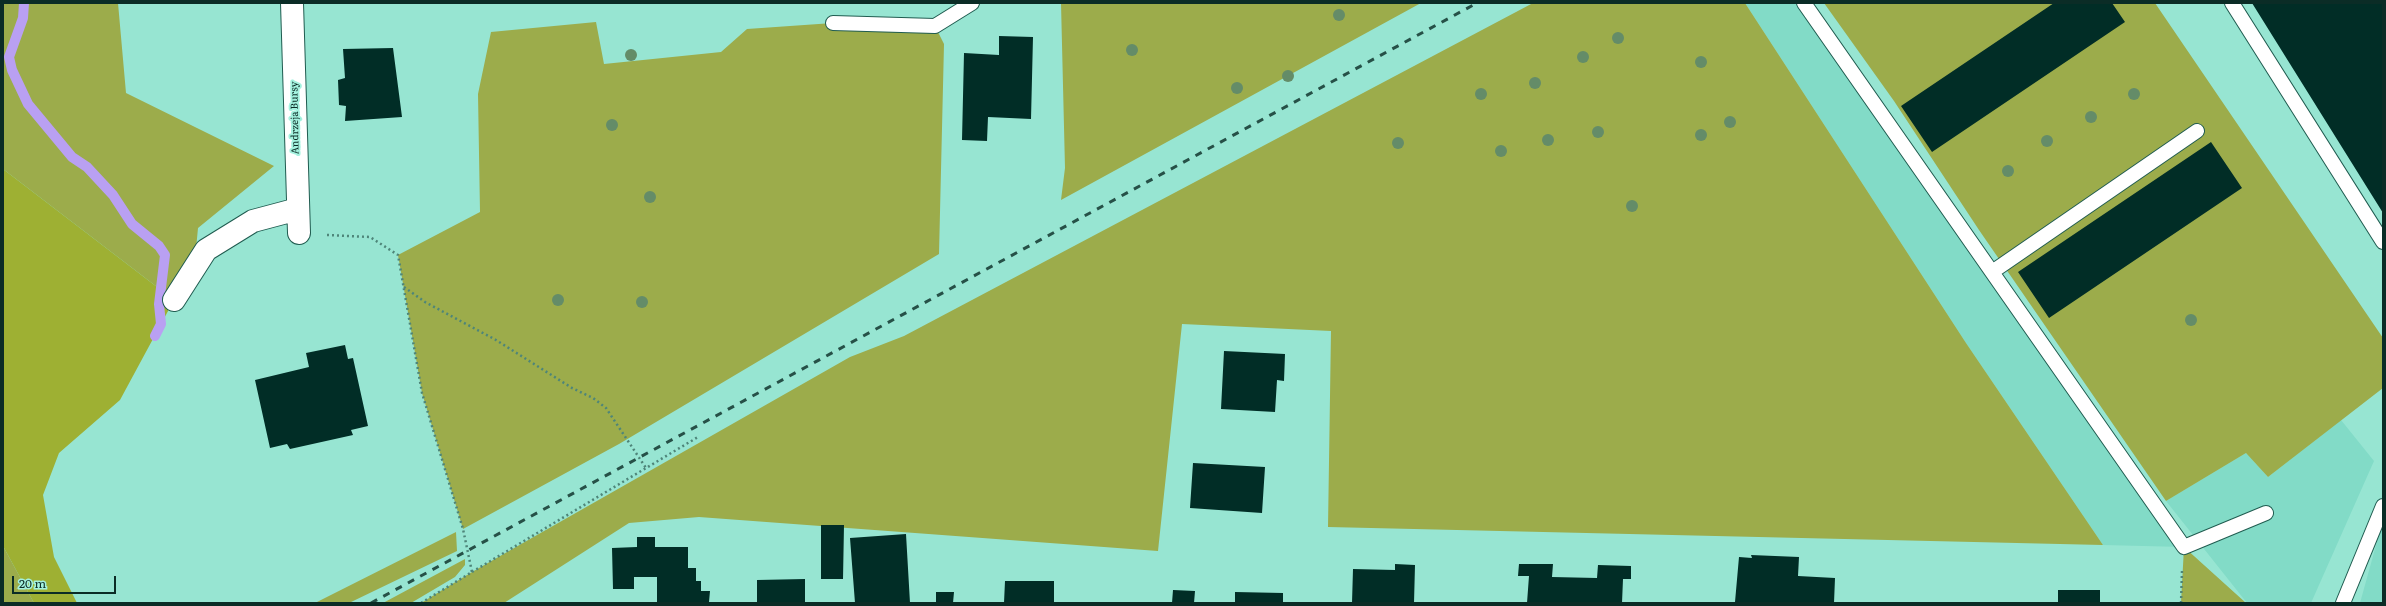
<!DOCTYPE html>
<html>
<head>
<meta charset="utf-8">
<style>
	body { margin:0 }
	#map { position:relative; width:2386px; height:606px; overflow:hidden; background:#97e5d2; font-family:Literata,serif }
	canvas { display:block }
	.frame { position:absolute; inset:0; border:4px solid #0b2c26; pointer-events:none }
	.scale { position:absolute; left:12px; top:576px; width:104px; height:18px; box-sizing:border-box; border:2px solid #0b2c26; border-top:0; padding-left:5px; font-size:12px; line-height:14px; white-space:nowrap; color:#0b2c26; -webkit-text-stroke:3px #a4f2df; paint-order:stroke }
</style>
</head>
<body>
<div id="map">
<canvas width="2386" height="606"></canvas>
<div class="frame"></div>
<div class="scale">20 m</div>
</div>
<script>
const g = document.querySelector('canvas').getContext('2d');
g.lineJoin = 'round';
function fill(path, color) { g.fillStyle = color; g.fill(path, 'evenodd'); }
function strokePath(path, color, width, dash) { g.strokeStyle = color; g.lineWidth = width; g.lineCap = dash ? 'butt' : 'round'; g.setLineDash(dash || []); g.stroke(path); }
function drawText(font, color, halo, rows, align = 'center') {
  g.font = font + ' Literata,serif'; g.lineWidth = 4; g.setLineDash([]); g.textBaseline = 'middle'; g.strokeStyle = halo; g.fillStyle = color; for (const [text, x, y, turn = 0] of rows) {
    g.save(); g.translate(x, y); g.rotate((+turn || 0) * Math.PI / 180); g.textAlign = isNaN(turn) ? turn : align; if (halo) g.strokeText(text, 0, 0); g.fillText(text, 0, 0); g.restore();
  }
}
const built = new Path2D(`
	M 1745,3 L 1804,3 L 2184,547 L 2103,545 L 1966,343 Z
	M 2341,420 L 2374,461 L 2311,603 L 2247,603 L 2166,501 L 2246,453 L 2268,477 Z
	M 2383,520 L 2383,603 L 2360,603 Z`);
const green = new Path2D(`
	M 3,3 L 118,3 L 126,93 L 274,166 L 198,228 L 196,249 L 174,300 L 3,169 Z
	M 1061,3 L 1421,3 L 1061,200 L 1065,168 Z
	M 1533,3 L 1745,3 L 1966,343 L 2103,545 L 1328,527 L 1331,331 L 1182,324 L 1158,551 L 699,517 L 629,523 L 504,603 L 421,603 L 472,572 L 850,357 L 904,336 Z
	M 1824,3 L 2155,3 L 2383,338 L 2383,388 L 2268,477 L 2246,453 L 2166,501 L 1979,230 L 1894,101 Z
	M 596,22 L 604,64 L 721,52 L 747,29 L 833,23 L 935,26 L 944,44 L 939,254 L 619,444 L 463,529 L 422,393 L 398,255 L 480,212 L 478,94 L 491,32 Z
	M 456,532 L 457,551 L 349,603 L 315,603 Z
	M 3,546 L 34,603 L 3,603 Z
	M 2184,547 L 2246,603 L 2181,603 Z
	M 465,559 L 465,565 L 455,577 L 411,603 L 383,603 Z`);
const forest = new Path2D(`
	M 3,169 L 174,300 L 120,400 L 59,453 L 43,495 L 54,557 L 77,603 L 34,603 L 3,546 Z`);
const stream = new Path2D(`
	M 24,3 L 23,18 L 9,57 L 12,70 L 28,104 L 72,157 L 87,167 L 113,195 L 132,224 L 159,246 L 165,255 L 159,304 L 161,324 L 155,336`);
const building = new Path2D(`
	M 2054,3 L 2112,3 L 2125,22 L 1932,152 L 1901,106 Z
	M 2252,3 L 2383,3 L 2383,213 Z
	M 999,36 L 1033,37 L 1031,119 L 988,117 L 987,141 L 962,140 L 964,53 L 999,55 Z
	M 393,48 L 402,117 L 345,121 L 346,106 L 339,105 L 338,80 L 345,78 L 343,49 Z
	M 2211,142 L 2242,188 L 2049,318 L 2018,272 Z
	M 345,345 L 348,359 L 353,358 L 368,426 L 351,430 L 353,435 L 290,449 L 287,444 L 270,448 L 255,380 L 309,367 L 306,353 Z
	M 1224,351 L 1285,354 L 1284,381 L 1277,380 L 1275,412 L 1221,409 Z
	M 1193,463 L 1265,467 L 1262,513 L 1190,508 Z
	M 821,525 L 844,525 L 843,579 L 821,579 Z
	M 906,534 L 910,603 L 855,603 L 850,538 Z
	M 637,537 L 655,537 L 655,547 L 688,547 L 688,568 L 696,568 L 696,581 L 701,581 L 701,591 L 710,591 L 709,602 L 711,603 L 657,603 L 657,577 L 634,577 L 634,589 L 613,589 L 612,548 L 637,547 Z
	M 1751,555 L 1799,557 L 1798,576 L 1835,578 L 1834,603 L 1735,602 L 1739,557 L 1752,558 Z
	M 1395,564 L 1415,565 L 1414,603 L 1352,603 L 1353,569 L 1395,570 Z
	M 1519,564 L 1553,564 L 1552,577 L 1597,578 L 1598,565 L 1631,566 L 1631,579 L 1623,579 L 1622,603 L 1527,603 L 1529,576 L 1518,576 Z
	M 805,579 L 805,603 L 757,603 L 757,580 Z
	M 1005,581 L 1054,581 L 1054,603 L 1004,603 Z
	M 1173,590 L 1195,591 L 1194,603 L 1172,603 Z
	M 2058,590 L 2100,590 L 2100,603 L 2058,603 Z
	M 936,592 L 954,592 L 953,603 L 936,603 Z
	M 1235,592 L 1283,593 L 1283,603 L 1235,603 Z`);
const path = new Path2D(`
	M 327,235 L 370,237 L 398,255 L 422,393 L 463,529 L 472,572 L 421,603
	M 404,287 L 425,302 L 496,340 L 572,388 L 593,398 L 606,408 L 646,468
	M 472,572 L 698,437
	M 2181,603 L 2182,571`);
const service = new Path2D(`
	M 1804,3 L 2184,547 L 2266,513
	M 2232,3 L 2383,242
	M 833,23 L 935,26 L 972,3
	M 1992,272 L 2197,131
	M 2343,603 L 2383,506`);
const minor = new Path2D(`
	M 292,3 L 299,233
	M 174,300 L 206,250 L 253,221 L 298,209`);
const rail = new Path2D(`
	M 371,603 L 1477,3`);
const trees = [
	[1339,15],
	[1618,38],
	[1132,50],
	[631,55],
	[1583,57],
	[1701,62],
	[1288,76],
	[1535,83],
	[1237,88],
	[1481,94],
	[2134,94],
	[2091,117],
	[1730,122],
	[612,125],
	[1598,132],
	[1701,135],
	[1548,140],
	[2047,141],
	[1398,143],
	[1501,151],
	[2008,171],
	[650,197],
	[1632,206],
	[558,300],
	[642,302],
	[2191,320]
];
const streetNames = [
	["Andrzeja Bursy",295,118,-91]
];
fill(built, '#82dbc7');
fill(green, '#9cac4b');
fill(forest, '#9eb033');
strokePath(stream, '#b9a0f2', 10);
fill(building, '#012d26');
strokePath(service, '#205c50', 16);
strokePath(minor, '#205c50', 24);
strokePath(path, '#4e8579', 2.5, [2, 3]);
strokePath(service, '#fff', 14);
strokePath(minor, '#fff', 22);
strokePath(rail, '#265047', 3, [7, 7]);
g.fillStyle = '#648c68';
for (const [x, y] of trees) { g.beginPath(); g.arc(x, y, 6, 0, 2 * Math.PI); g.fill(); }
drawText('10px', '#0b2c26', '#a4f2df', streetNames);
</script>
</body>
</html>
